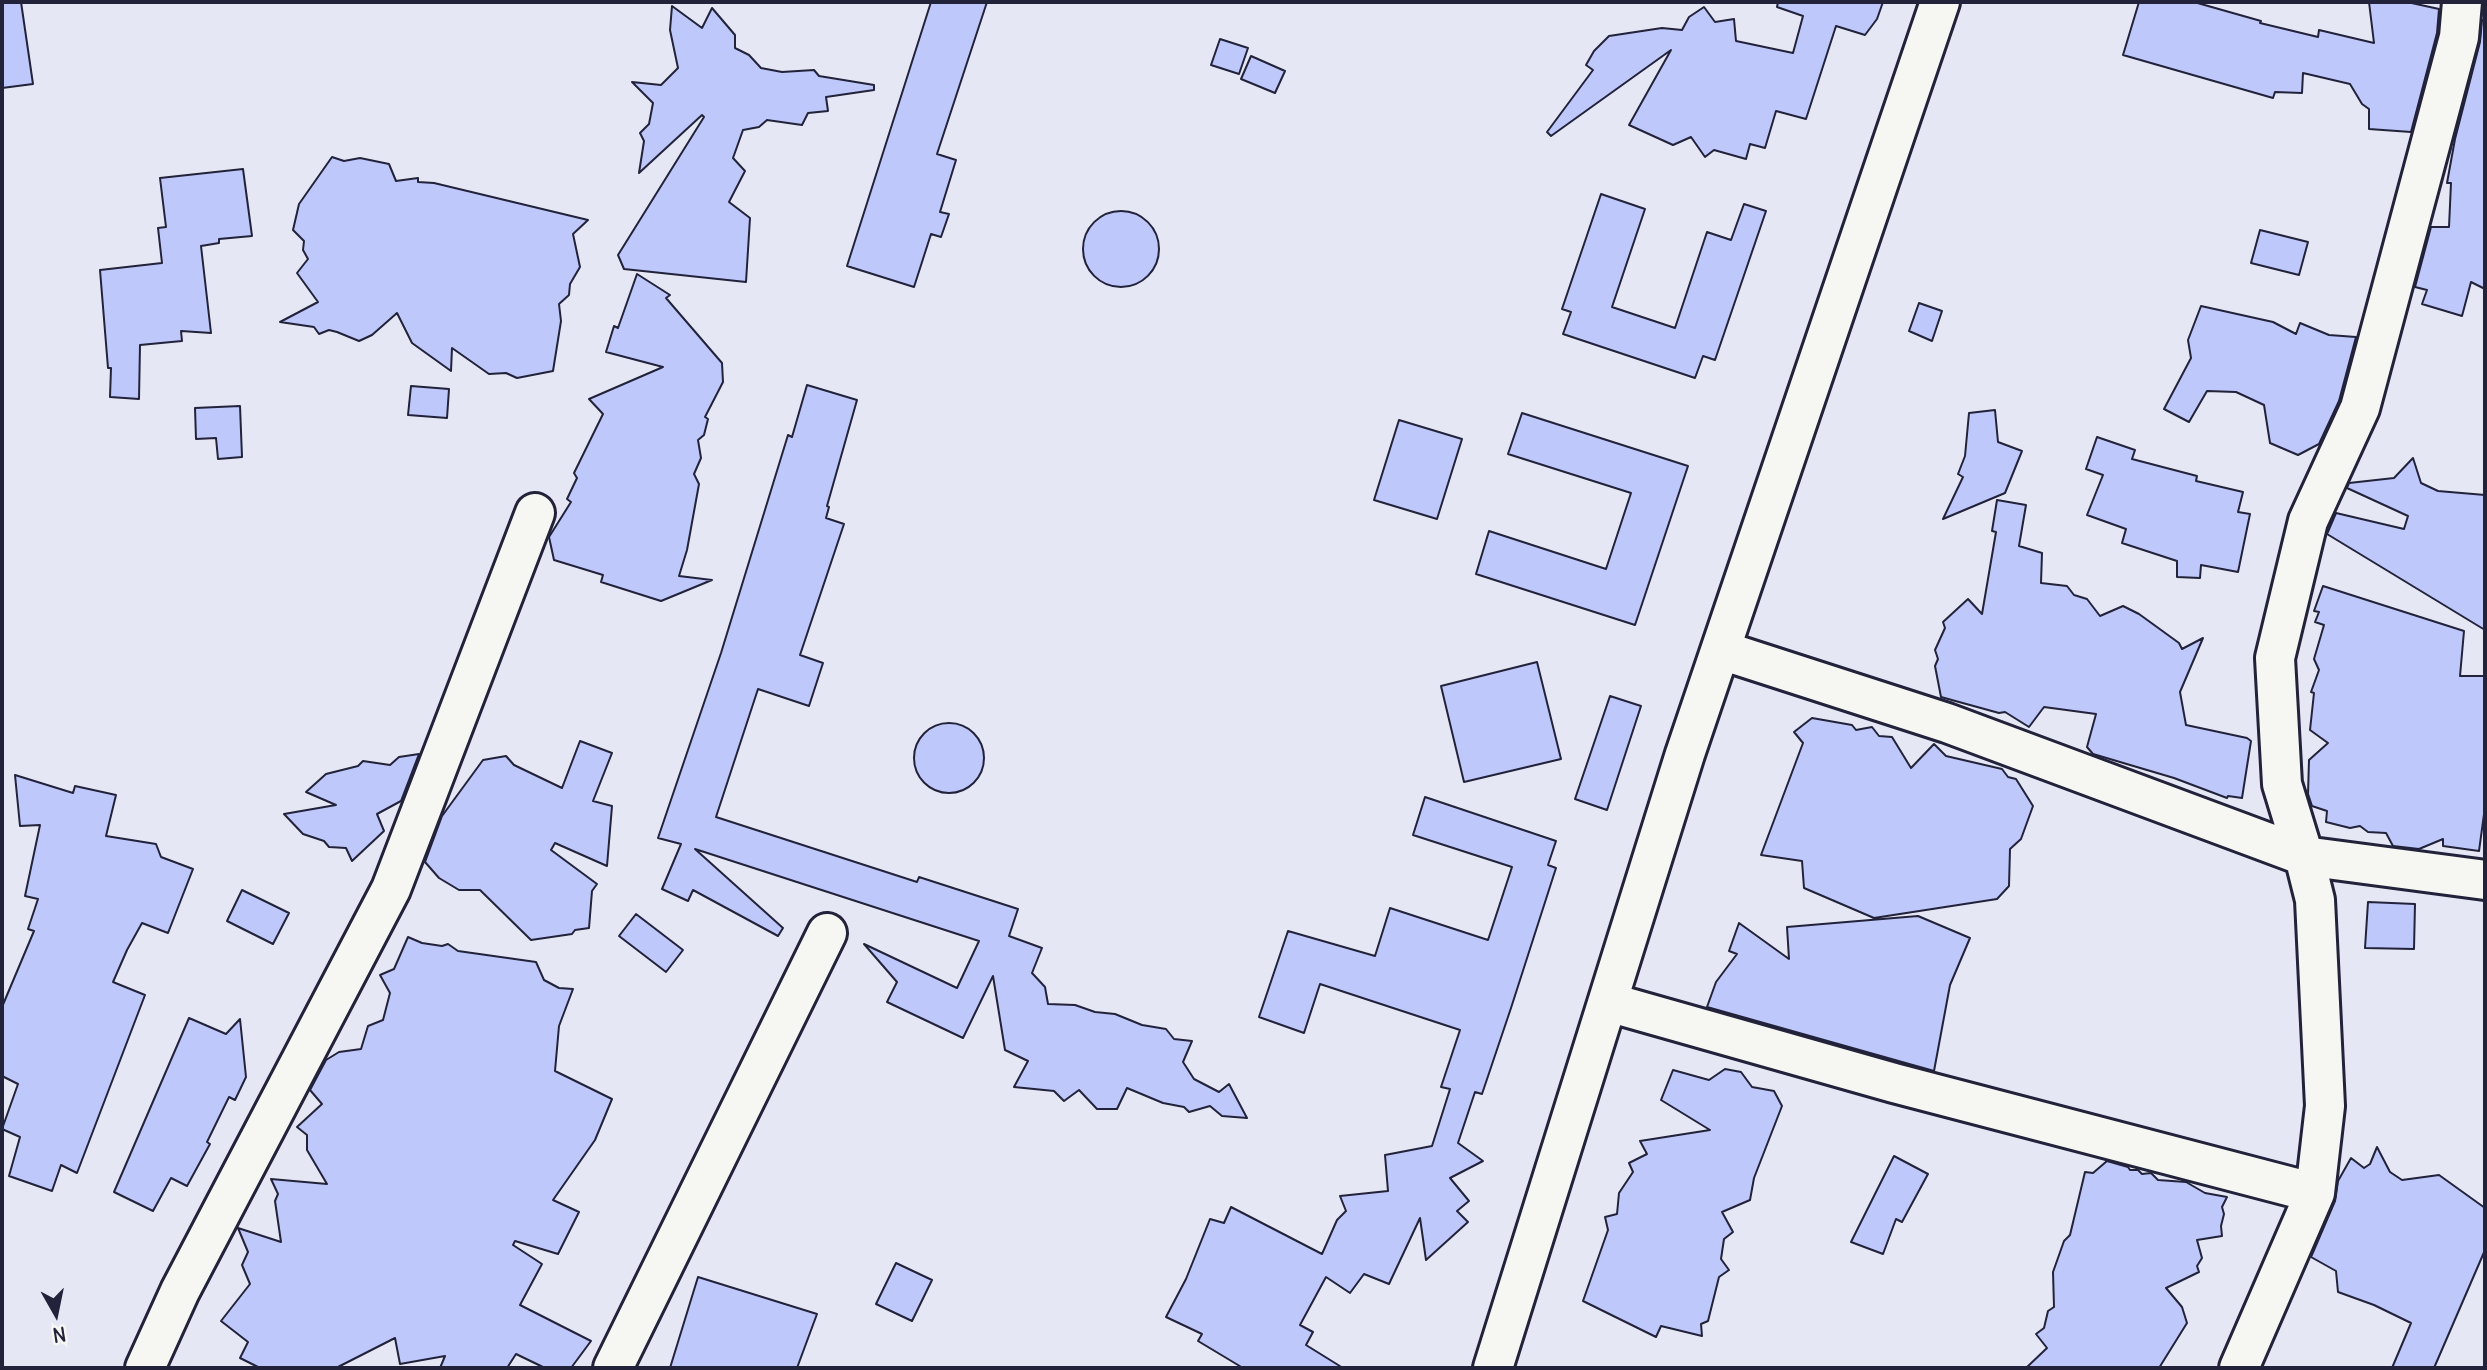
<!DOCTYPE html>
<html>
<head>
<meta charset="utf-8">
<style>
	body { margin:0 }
	#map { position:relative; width:2487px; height:1370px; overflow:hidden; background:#e5e8f4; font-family:Delius,sans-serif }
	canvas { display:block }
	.frame { position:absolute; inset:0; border:4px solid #22223b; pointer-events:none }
	.north { position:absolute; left:21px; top:1279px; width:70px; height:70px; -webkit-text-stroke:5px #f6f6f2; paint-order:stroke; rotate:171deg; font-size:19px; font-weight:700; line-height:28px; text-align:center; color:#22223b }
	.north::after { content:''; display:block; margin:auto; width:24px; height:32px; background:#22223b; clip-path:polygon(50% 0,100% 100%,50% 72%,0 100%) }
</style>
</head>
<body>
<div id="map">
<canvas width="2487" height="1370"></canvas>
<div class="frame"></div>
<div class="north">N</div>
</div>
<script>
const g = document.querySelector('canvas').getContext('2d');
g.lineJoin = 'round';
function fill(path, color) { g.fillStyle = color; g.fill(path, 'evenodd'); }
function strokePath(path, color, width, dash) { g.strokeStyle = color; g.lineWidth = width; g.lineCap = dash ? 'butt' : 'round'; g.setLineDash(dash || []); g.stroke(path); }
const building = new Path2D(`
	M 2,2 L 21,2 L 33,84 L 2,88 Z
	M 931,2 L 987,2 L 937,154 L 956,160 L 940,212 L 949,214 L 941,237 L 931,234 L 914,287 L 847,266 Z
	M 1778,2 L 1883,2 L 1877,19 L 1865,35 L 1836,26 L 1806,119 L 1776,111 L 1765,148 L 1750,144 L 1746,159 L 1714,150 L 1705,157 L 1691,137 L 1673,145 L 1629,125 L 1671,50 L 1551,136 L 1547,132 L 1593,70 L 1586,65 L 1594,51 L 1609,36 L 1662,28 L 1682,30 L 1689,17 L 1704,7 L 1715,22 L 1734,19 L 1736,41 L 1793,53 L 1803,16 L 1777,7 Z
	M 2139,2 L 2194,2 L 2261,21 L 2260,23 L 2318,37 L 2319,30 L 2374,43 L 2369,2 L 2407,2 L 2439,9 L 2437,33 L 2411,132 L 2369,129 L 2369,109 L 2362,104 L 2350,84 L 2303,73 L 2302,93 L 2275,92 L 2273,98 L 2123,55 Z
	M 672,6 L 702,28 L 712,8 L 735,35 L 735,48 L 749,55 L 761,68 L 782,72 L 814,70 L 819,76 L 874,85 L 874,90 L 826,97 L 828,111 L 808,113 L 802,125 L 767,120 L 759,127 L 743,130 L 733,158 L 745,171 L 729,202 L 750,218 L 746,282 L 624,269 L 618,255 L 704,117 L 702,115 L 639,173 L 644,141 L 640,133 L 649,124 L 653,103 L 632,82 L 661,85 L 678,68 L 670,30 Z
	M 2482,20 L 2485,20 L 2485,289 L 2471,282 L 2462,316 L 2422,304 L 2427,290 L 2415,287 L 2431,227 L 2449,227 L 2451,183 L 2447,183 L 2455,139 L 2480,42 Z
	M 1220,39 L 1248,48 L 1239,74 L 1211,65 Z
	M 1251,56 L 1285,71 L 1275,93 L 1241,79 Z
	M 332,157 L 344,161 L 360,158 L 389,164 L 396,181 L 418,178 L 418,182 L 434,183 L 588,220 L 573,234 L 580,267 L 570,284 L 569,295 L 559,304 L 561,321 L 553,371 L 517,378 L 506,373 L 489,374 L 452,348 L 451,371 L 412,343 L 397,313 L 372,335 L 359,341 L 337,332 L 329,330 L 319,334 L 314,327 L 280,322 L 318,302 L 297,273 L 308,259 L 303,250 L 304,241 L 293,230 L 299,204 Z
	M 243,169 L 252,236 L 219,239 L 219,243 L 201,246 L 211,333 L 181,331 L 182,341 L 140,345 L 139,399 L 110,397 L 111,368 L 108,368 L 100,270 L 162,263 L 158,228 L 166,227 L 160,178 Z
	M 1601,194 L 1645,209 L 1612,307 L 1675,328 L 1707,232 L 1731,240 L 1744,204 L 1766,211 L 1715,360 L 1703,356 L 1695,378 L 1563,334 L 1571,312 L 1562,309 Z
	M1083 249a38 38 0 1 1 76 0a38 38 0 1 1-76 0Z
	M 2260,230 L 2308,242 L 2299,275 L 2251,263 Z
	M 637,274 L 670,295 L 666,298 L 722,363 L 723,382 L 705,417 L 708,419 L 704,435 L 698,440 L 701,458 L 694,474 L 699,484 L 687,550 L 679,576 L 712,580 L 661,601 L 601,582 L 603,575 L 554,560 L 549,537 L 571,502 L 567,499 L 577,478 L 574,473 L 603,414 L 589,399 L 663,367 L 606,352 L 614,326 L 618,328 Z
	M 1919,303 L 1942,311 L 1932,341 L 1909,331 Z
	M 2201,306 L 2273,322 L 2296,334 L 2300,323 L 2329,335 L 2356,337 L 2339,401 L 2319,444 L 2298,455 L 2270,443 L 2264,405 L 2236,392 L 2207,391 L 2189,422 L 2164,409 L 2191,358 L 2188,340 Z
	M 807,385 L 857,400 L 827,506 L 829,507 L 826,518 L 844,524 L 800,655 L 823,663 L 809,706 L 758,689 L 716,817 L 917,882 L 919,877 L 1018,909 L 1009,936 L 1042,948 L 1032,973 L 1045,987 L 1048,1004 L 1075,1005 L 1095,1012 L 1115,1014 L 1142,1025 L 1166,1029 L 1174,1039 L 1192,1041 L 1183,1062 L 1194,1079 L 1219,1092 L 1229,1084 L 1247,1118 L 1222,1116 L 1210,1106 L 1189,1112 L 1184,1107 L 1163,1103 L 1127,1088 L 1117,1109 L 1097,1109 L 1079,1090 L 1064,1101 L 1054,1091 L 1014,1087 L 1028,1061 L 1005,1050 L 993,976 L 963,1038 L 887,1002 L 897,982 L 864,944 L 957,988 L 979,941 L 695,849 L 783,928 L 778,936 L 693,890 L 688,901 L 662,889 L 681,844 L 658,838 L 721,653 L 788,435 L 792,437 Z
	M 411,386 L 449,389 L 447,418 L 408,415 Z
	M 240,406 L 242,457 L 218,459 L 216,438 L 196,439 L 195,408 Z
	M 1995,410 L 1998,442 L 2022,451 L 2005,493 L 1943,519 L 1963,477 L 1958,474 L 1965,456 L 1969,413 Z
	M 1522,413 L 1688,466 L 1635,625 L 1476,574 L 1489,531 L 1606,569 L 1631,493 L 1508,454 Z
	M 1399,420 L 1462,439 L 1437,519 L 1374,500 Z
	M 2097,437 L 2135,450 L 2132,459 L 2197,476 L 2196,481 L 2243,492 L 2238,512 L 2250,514 L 2238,572 L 2201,565 L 2200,578 L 2177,577 L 2177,561 L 2122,543 L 2126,529 L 2087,515 L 2103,475 L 2086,469 Z
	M 2413,458 L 2421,483 L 2438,491 L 2485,495 L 2485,630 L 2327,534 L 2336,513 L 2404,529 L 2408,516 L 2347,488 L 2349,483 L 2394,478 Z
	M 1997,500 L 2026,505 L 2019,546 L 2042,553 L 2041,583 L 2067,586 L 2074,595 L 2087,599 L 2100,616 L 2123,606 L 2139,614 L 2179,643 L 2182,649 L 2203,638 L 2180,692 L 2186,725 L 2247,738 L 2251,741 L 2242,798 L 2228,796 L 2227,798 L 2174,778 L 2093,754 L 2087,747 L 2096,714 L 2044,707 L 2029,727 L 2005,712 L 1999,713 L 1941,697 L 1935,666 L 1938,659 L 1935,650 L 1945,628 L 1943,622 L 1968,599 L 1982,614 L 1996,532 L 1992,531 Z
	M 2323,586 L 2464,631 L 2460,676 L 2485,676 L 2485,807 L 2479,851 L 2443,846 L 2443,839 L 2419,849 L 2393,846 L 2386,833 L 2368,832 L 2360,826 L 2350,828 L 2326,822 L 2327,811 L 2312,806 L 2308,794 L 2309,760 L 2328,743 L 2310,730 L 2314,693 L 2311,692 L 2319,670 L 2314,659 L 2324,625 L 2315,622 L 2319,612 L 2314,611 Z
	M 1537,662 L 1561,759 L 1464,782 L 1441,686 Z
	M 1610,696 L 1641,706 L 1607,810 L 1575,799 Z
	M 1812,718 L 1852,725 L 1856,730 L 1872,727 L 1879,736 L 1892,737 L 1911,768 L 1934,744 L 1946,756 L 2002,769 L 2008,777 L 2016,779 L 2033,806 L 2021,839 L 2010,849 L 2009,886 L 1997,899 L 1874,918 L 1804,888 L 1802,861 L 1761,855 L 1803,743 L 1794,732 Z
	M914 758a35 35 0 1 1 70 0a35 35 0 1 1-70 0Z
	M 580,741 L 612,753 L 593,801 L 612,806 L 607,866 L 555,843 L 551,850 L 597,884 L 592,891 L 589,928 L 575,930 L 572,934 L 531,940 L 480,890 L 459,890 L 439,878 L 425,862 L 442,816 L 483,760 L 506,756 L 514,765 L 562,788 Z
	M 419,754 L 401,801 L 377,814 L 384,831 L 352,861 L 346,848 L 329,847 L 324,841 L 303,834 L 284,814 L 336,805 L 306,792 L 326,774 L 358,766 L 363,761 L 390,765 L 399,757 Z
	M 15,775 L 73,793 L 75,786 L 116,795 L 106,836 L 156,844 L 161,857 L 193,869 L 168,933 L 142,923 L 127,950 L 113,982 L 145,995 L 77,1173 L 61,1165 L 52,1191 L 9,1176 L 20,1137 L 2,1129 L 18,1084 L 2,1076 L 2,1007 L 34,931 L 28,929 L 38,899 L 25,896 L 40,825 L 20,826 Z
	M 1425,797 L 1556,841 L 1548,865 L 1556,868 L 1511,1008 L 1482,1094 L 1475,1092 L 1458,1143 L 1483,1161 L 1450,1178 L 1469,1201 L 1457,1211 L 1468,1222 L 1426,1260 L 1420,1218 L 1389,1284 L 1364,1274 L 1350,1293 L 1326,1277 L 1300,1325 L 1313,1332 L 1306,1345 L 1343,1368 L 1243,1368 L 1198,1341 L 1202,1334 L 1166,1317 L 1186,1279 L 1210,1219 L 1224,1223 L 1231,1207 L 1322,1254 L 1337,1220 L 1346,1211 L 1340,1196 L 1388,1191 L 1385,1155 L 1432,1146 L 1450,1089 L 1441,1087 L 1460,1030 L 1320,984 L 1304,1033 L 1259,1017 L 1288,931 L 1375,956 L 1390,908 L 1488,940 L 1512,867 L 1413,835 Z
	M 242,890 L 289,913 L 273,944 L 227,921 Z
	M 2368,902 L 2415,904 L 2414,949 L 2365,948 Z
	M 636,914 L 683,950 L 666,972 L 619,936 Z
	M 1918,916 L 1970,938 L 1950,985 L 1934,1071 L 1707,1007 L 1716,982 L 1737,954 L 1729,951 L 1739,923 L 1789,959 L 1787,927 Z
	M 408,937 L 422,943 L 442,946 L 448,944 L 458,951 L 536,962 L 544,980 L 559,988 L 573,989 L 559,1026 L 555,1071 L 612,1099 L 595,1140 L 553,1200 L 579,1212 L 558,1254 L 515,1241 L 513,1245 L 542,1264 L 520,1305 L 591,1341 L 571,1368 L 545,1368 L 516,1354 L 507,1368 L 440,1368 L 445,1356 L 400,1364 L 395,1338 L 336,1368 L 260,1368 L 240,1358 L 248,1342 L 221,1321 L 250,1284 L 242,1265 L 248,1252 L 238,1228 L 281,1242 L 275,1201 L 278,1194 L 271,1179 L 327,1184 L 307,1150 L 307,1135 L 297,1127 L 322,1104 L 310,1090 L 326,1060 L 339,1052 L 361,1049 L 368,1026 L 383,1020 L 390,993 L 380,975 L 394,969 Z
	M 189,1018 L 226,1034 L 240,1019 L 246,1077 L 235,1100 L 229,1097 L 207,1142 L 210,1144 L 187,1186 L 171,1178 L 153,1211 L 114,1192 Z
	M 1725,1069 L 1741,1072 L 1752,1087 L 1774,1091 L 1782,1106 L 1754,1178 L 1750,1200 L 1722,1212 L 1733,1232 L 1724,1239 L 1721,1259 L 1729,1270 L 1719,1277 L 1708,1321 L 1701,1324 L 1702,1336 L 1661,1326 L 1656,1337 L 1583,1301 L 1608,1230 L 1605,1217 L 1617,1214 L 1619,1193 L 1633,1172 L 1629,1163 L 1647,1154 L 1640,1141 L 1710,1130 L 1661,1100 L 1673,1070 L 1709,1080 Z
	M 2377,1147 L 2390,1172 L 2402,1180 L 2439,1175 L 2485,1208 L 2485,1250 L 2434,1368 L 2392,1368 L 2411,1323 L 2374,1305 L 2338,1292 L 2336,1271 L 2311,1257 L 2335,1201 L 2338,1181 L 2351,1158 L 2364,1168 L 2370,1164 Z
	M 1894,1156 L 1928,1174 L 1902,1222 L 1896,1219 L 1883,1254 L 1851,1242 Z
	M 2107,1161 L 2128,1167 L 2130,1170 L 2138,1170 L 2142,1174 L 2151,1173 L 2158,1180 L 2186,1182 L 2205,1193 L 2227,1197 L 2222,1207 L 2224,1214 L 2221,1226 L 2222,1236 L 2197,1240 L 2202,1258 L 2197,1266 L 2199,1272 L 2166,1288 L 2182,1307 L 2187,1323 L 2159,1368 L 2026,1368 L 2047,1348 L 2036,1334 L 2044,1328 L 2048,1311 L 2054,1307 L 2053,1272 L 2064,1241 L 2070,1235 L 2085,1172 L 2093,1173 Z
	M 896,1263 L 932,1280 L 912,1321 L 876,1304 Z
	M 698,1277 L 817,1314 L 797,1368 L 670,1368 Z`);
const minor = new Path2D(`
	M 2462,2 L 2459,37 L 2360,408 L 2308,521 L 2275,658 L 2282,784 L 2304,856 L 2485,880
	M 1721,650 L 1947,723 L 2304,856 L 2315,900 L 2325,1106 L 2315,1193 L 2239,1368
	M 1608,1002 L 1894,1083 L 2315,1193
	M 145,1368 L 180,1291 L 391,889 L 535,513
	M 613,1368 L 827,933
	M 1493,1368 L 1685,754 L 1940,2`);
fill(building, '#bec8fa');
strokePath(building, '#22223b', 2);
strokePath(minor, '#22223b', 44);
strokePath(minor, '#f6f6f2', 38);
</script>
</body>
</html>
